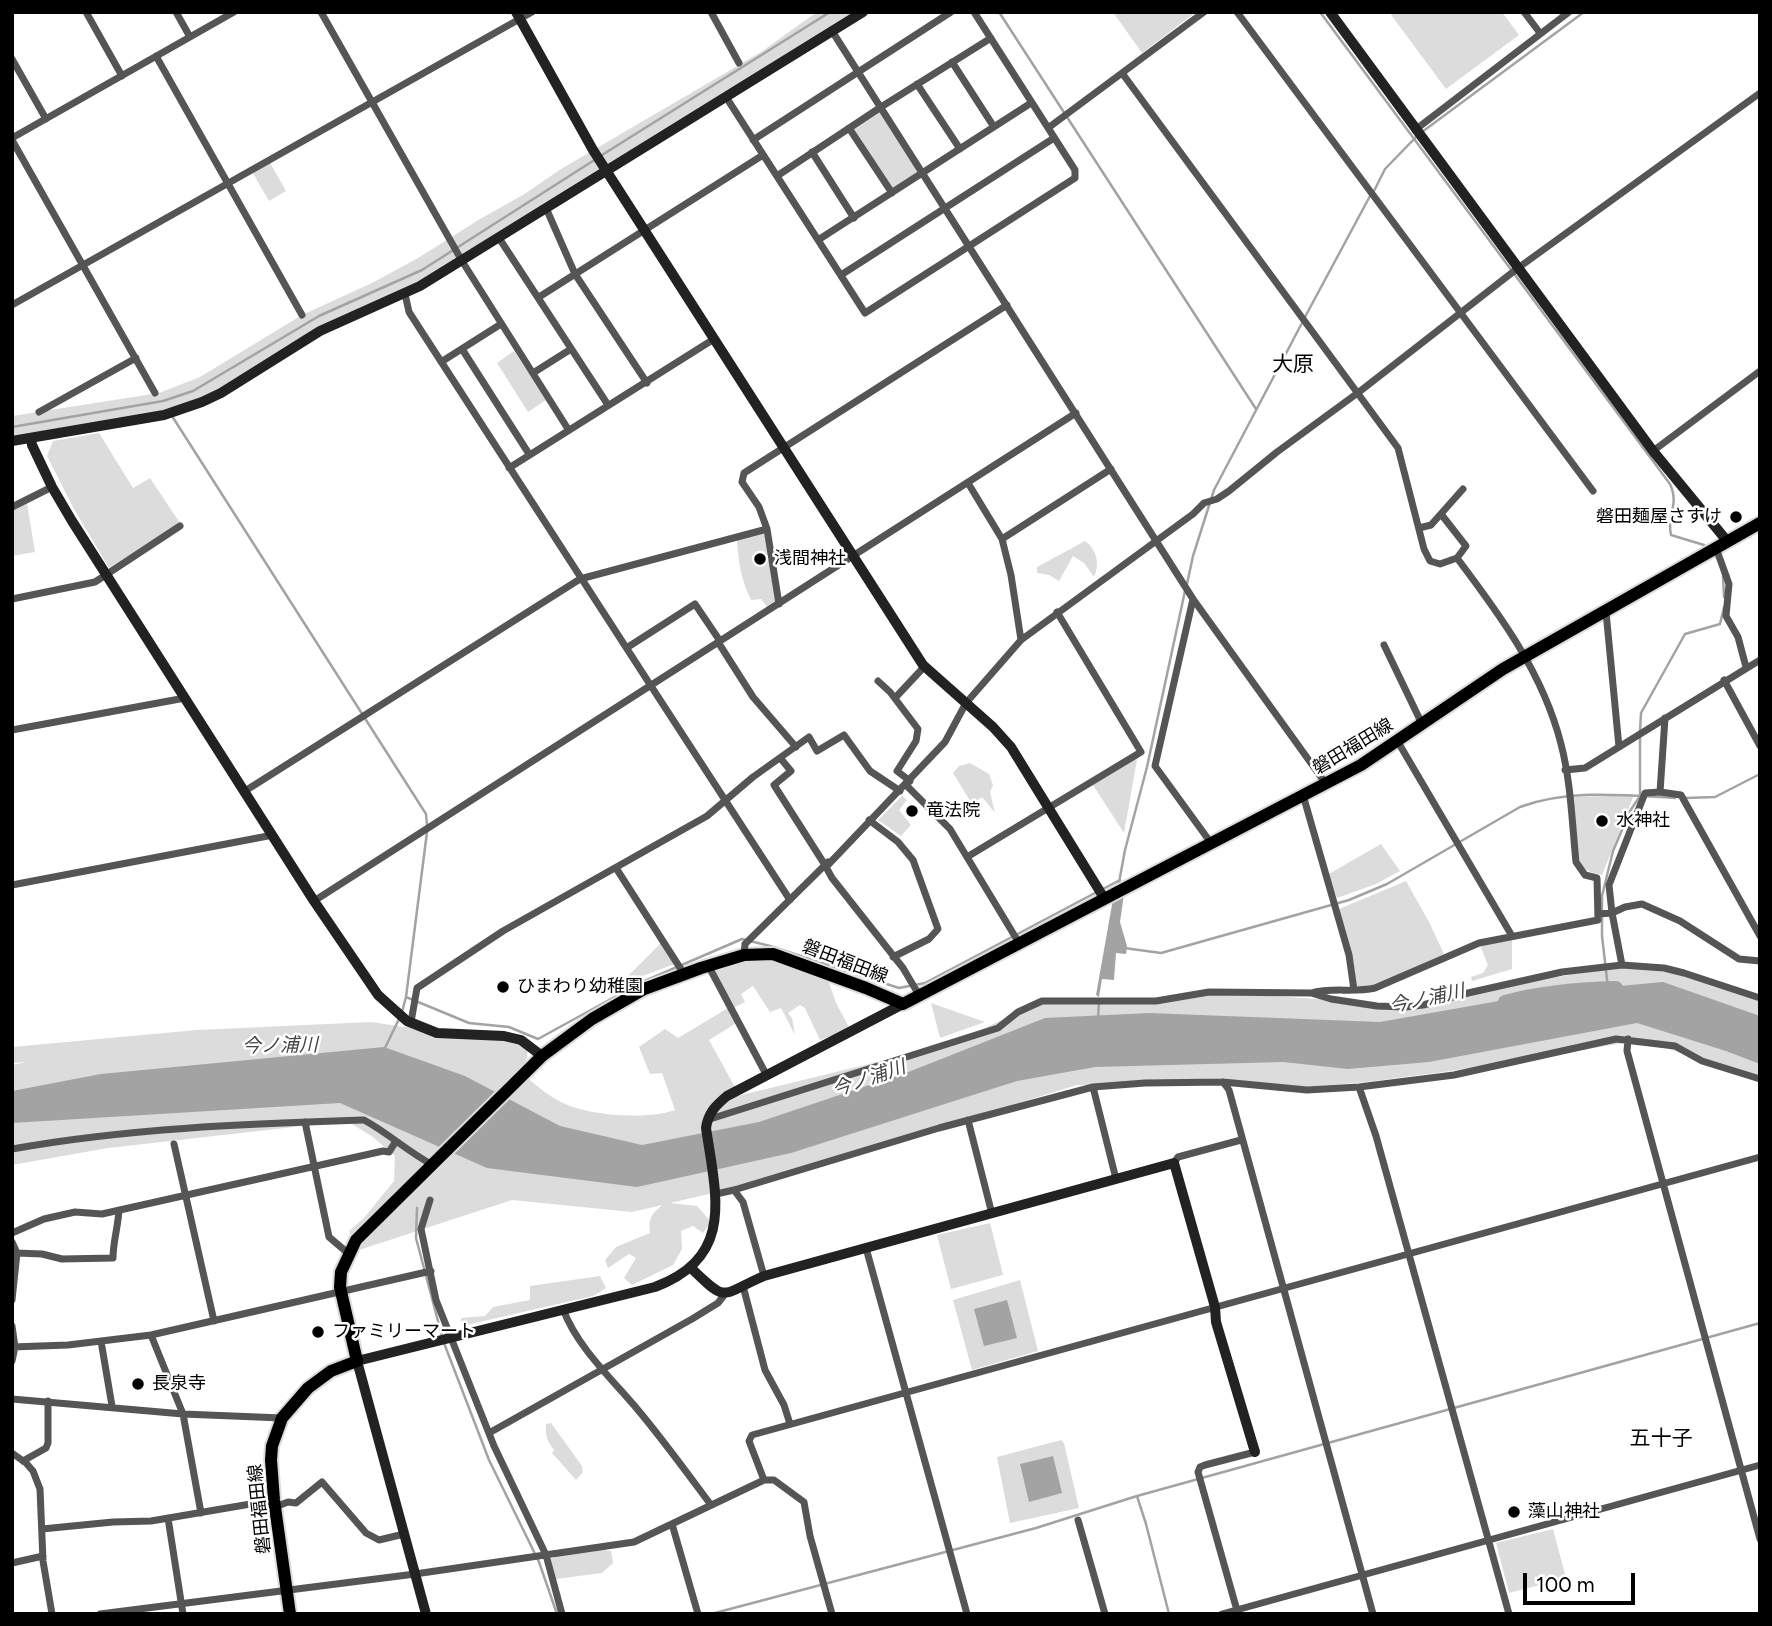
<!DOCTYPE html>
<html>
<head>
<meta charset="utf-8">
<style>
	body { margin:0 }
	#map { position:relative; width:1772px; height:1626px; overflow:hidden; background:#fff; font-family:Figtree,sans-serif }
	canvas { display:block }
	.frame { position:absolute; inset:0; border:14px solid #000; pointer-events:none }
	.scale { position:absolute; left:1523px; top:1573px; width:112px; height:32px; box-sizing:border-box; border:4px solid #000; border-top:0; padding-left:9px; font-size:21px; line-height:24px; white-space:nowrap; color:#000; -webkit-text-stroke:5px #fff; paint-order:stroke }
</style>
</head>
<body>
<div id="map">
<canvas width="1772" height="1626"></canvas>
<div class="frame"></div>
<div class="scale">100 m</div>
</div>
<script>
const g = document.querySelector('canvas').getContext('2d');
g.lineJoin = 'round';
function fill(path, color) { g.fillStyle = color; g.fill(path, 'evenodd'); }
function strokePath(path, color, width, dash) { g.strokeStyle = color; g.lineWidth = width; g.lineCap = dash ? 'butt' : 'round'; g.setLineDash(dash || []); g.stroke(path); }
function drawText(font, color, halo, rows, align = 'center') {
  g.font = font + ' Figtree,"Noto Sans JP",sans-serif'; g.lineWidth = 5; g.setLineDash([]); g.textBaseline = 'middle'; g.strokeStyle = halo; g.fillStyle = color; for (const [text, x, y, turn = 0] of rows) {
    g.save(); g.translate(x, y); g.rotate((+turn || 0) * Math.PI / 180); g.textAlign = isNaN(turn) ? turn : align; if (halo) g.strokeText(text, 0, 0); g.fillText(text, 0, 0); g.restore();
  }
}
const green = new Path2D(`
	M 817,12 L 863,12 L 459,263 L 319,328 L 196,405 L 12,441 L 12,416 L 159,393 L 200,377 L 302,315 L 372,283 L 418,258 L 480,219 L 523,195 L 561,169 L 761,52 Z
	M 1113,12 L 1196,12 L 1142,53 Z
	M 1389,12 L 1502,12 L 1519,35 L 1446,89 Z
	M 881,107 L 924,172 L 894,192 L 852,126 Z
	M 269,161 L 286,191 L 269,201 L 251,170 Z
	M 514,351 L 546,400 L 528,412 L 497,363 Z
	M 99,433 L 133,488 L 150,478 L 180,523 L 109,568 L 74,509 L 47,456 L 53,441 Z
	M 27,503 L 35,552 L 12,556 L 12,510 Z
	M 767,529 L 779,600 L 768,608 L 761,599 L 751,600 C 741,578 739,565 737,541 L 744,535 Z
	M 1085,541 C 1097,550 1100,564 1094,577 L 1084,563 L 1073,556 L 1059,581 L 1049,575 L 1037,573 L 1037,567 Z
	M 1138,754 L 1124,833 L 1091,782 Z
	M 970,763 L 989,774 L 993,785 L 990,792 L 995,813 L 982,797 L 972,804 L 953,773 L 959,766 Z
	M 1634,795 L 1602,875 C 1594,873 1586,872 1582,865 C 1573,851 1574,814 1573,797 Z
	M 902,796 L 907,800 L 899,810 L 911,825 L 901,836 L 878,820 Z
	M 1381,844 L 1400,871 L 1376,884 L 1337,898 L 1327,875 Z
	M 1406,881 L 1429,922 L 1444,954 L 1368,988 L 1357,986 L 1339,909 Z
	M 1512,936 L 1512,969 L 1472,981 L 1471,977 L 1483,973 L 1488,965 L 1479,943 Z
	M 663,941 L 677,963 L 632,980 L 628,976 Z
	M 750,960 L 783,962 L 827,977 L 836,1003 L 850,1029 L 820,1040 L 805,1008 L 800,1005 L 788,1013 L 792,1018 L 795,1035 L 781,1008 L 770,1012 L 753,986 L 741,994 L 745,1002 L 731,1009 L 714,970 L 727,965 Z
	M 1631,966 L 1711,980 L 1760,998 L 1760,1078 L 1640,1040 L 1504,1064 L 1367,1082 L 1294,1088 L 1214,1082 L 1077,1085 L 773,1179 L 670,1203 L 697,1206 L 711,1222 L 703,1233 L 693,1226 L 681,1231 L 682,1249 L 673,1265 L 632,1285 L 624,1278 L 636,1258 L 629,1254 L 608,1268 L 605,1260 L 616,1247 L 650,1233 C 648,1218 652,1214 662,1205 L 632,1212 L 512,1200 L 356,1251 L 349,1231 L 364,1218 L 394,1181 L 395,1156 L 373,1137 L 347,1121 L 108,1148 L 12,1165 L 12,1065 L 26,1062 L 12,1063 L 12,1047 L 197,1030 L 371,1022 L 404,1027 L 418,1025 L 528,1045 L 527,1057 L 521,1073 C 534,1083 547,1095 561,1102 C 587,1116 648,1120 675,1110 L 662,1073 L 650,1074 L 639,1047 L 665,1029 L 678,1038 L 728,1008 L 738,1022 L 709,1040 L 735,1087 L 725,1099 L 951,1044 L 1042,1001 L 1135,1001 L 1215,992 L 1418,1006 L 1509,984 Z
	M 931,1003 L 985,1022 L 940,1038 Z
	M 990,1223 L 1003,1275 L 951,1289 L 937,1235 Z
	M 600,1276 L 606,1288 L 593,1296 L 462,1326 L 461,1318 L 485,1316 L 493,1307 L 530,1300 L 530,1286 Z
	M 1020,1280 L 1038,1351 L 972,1370 L 953,1300 Z
	M 551,1423 L 582,1466 L 583,1472 L 576,1480 L 552,1453 L 554,1450 C 547,1441 545,1435 546,1424 Z
	M 1061,1440 L 1064,1443 L 1079,1508 L 1010,1523 L 997,1457 Z
	M 1553,1529 L 1566,1578 L 1509,1593 L 1496,1543 Z
	M 590,1548 L 611,1551 L 613,1563 L 602,1573 L 556,1579 L 551,1559 L 569,1551 Z`);
const water = new Path2D(`
	M 1124,894 L 1120,922 L 1127,946 L 1126,954 L 1116,953 L 1114,980 L 1102,979 L 1099,997 L 1096,995 L 1113,899 Z
	M 1663,982 L 1760,1016 L 1760,1064 L 1726,1051 L 1637,1023 L 1429,1062 L 1348,1069 L 1283,1062 L 1095,1067 L 1017,1081 L 791,1153 L 637,1187 L 487,1168 L 340,1103 L 12,1123 L 12,1091 L 101,1074 L 384,1047 L 465,1076 L 560,1126 L 642,1145 L 759,1122 L 911,1071 L 1045,1018 L 1149,1013 L 1380,1022 L 1544,993 Z
	M 1007,1300 L 1017,1338 L 984,1346 L 974,1309 Z
	M 1053,1456 L 1062,1493 L 1029,1502 L 1020,1464 Z`);
const stream = new Path2D(`
	M 999,12 L 1256,409
	M 1320,12 L 1670,484 C 1680,506 1666,515 1671,535 L 1704,545
	M 1422,132 L 1584,12
	M 602,155 L 830,12
	M 1374,191 L 1385,169 L 1417,136
	M 1305,317 L 1370,196
	M 172,416 L 426,814 L 427,825
	M 12,427 L 163,401 L 193,391 L 319,316 L 422,270 L 596,159
	M 1723,576 L 1724,597
	M 1187,584 L 1193,556 L 1214,490 L 1302,323
	M 1640,731 L 1641,713 L 1685,634 L 1720,624 L 1724,607
	M 1685,798 L 1715,797 L 1760,774
	M 1118,888 L 1125,850 L 1147,767 L 1185,591
	M 1101,890 L 1120,880
	M 1124,948 L 1161,953 L 1349,900 L 1387,884 L 1520,807 C 1569,789 1624,795 1675,798
	M 1608,988 L 1602,936 L 1602,896 L 1613,851 L 1630,811 L 1640,796 L 1640,737
	M 406,997 L 469,1023 L 509,1027 L 538,1039 L 640,983 L 742,939 L 770,946 L 899,988 L 925,983 L 1095,893
	M 402,1012 L 406,997 L 427,832
	M 1098,1019 L 1099,1001
	M 384,1050 L 399,1019
	M 417,1208 L 416,1238 L 442,1336
	M 444,1343 L 489,1460 L 539,1562 L 557,1614
	M 1137,1496 L 1146,1524 L 1169,1614
	M 711,1614 L 1036,1528 L 1137,1496 L 1760,1323`);
const river = new Path2D(`
	M 1505,1002 C 1541,992 1578,989 1616,988`);
const street = new Path2D(`
	M 86,12 L 122,76
	M 176,12 L 190,37
	M 321,12 L 462,261 L 568,429
	M 711,12 L 739,63
	M 1204,12 L 1122,73 L 1398,448 L 1424,549 L 1430,561 L 1440,564 L 1457,558 C 1500,615 1543,673 1561,744 C 1571,782 1572,823 1576,862 L 1585,875 L 1597,878 L 1598,920 L 1479,943 L 1375,988 C 1353,993 1332,987 1311,993
	M 1237,12 L 1593,491
	M 1524,12 L 1540,33
	M 832,31 L 1193,599 L 1326,784
	M 156,56 L 302,315
	M 12,59 L 46,119
	M 952,62 L 994,127
	M 917,84 L 960,149
	M 726,97 L 865,313 L 1075,178 L 1075,170 L 974,12
	M 849,128 L 892,193
	M 1048,128 L 1122,73
	M 1415,130 L 1569,12
	M 12,138 L 234,12
	M 12,140 L 155,393
	M 753,140 L 951,12
	M 812,152 L 854,218
	M 777,176 L 881,107 L 991,38
	M 546,208 L 575,274 L 647,383
	M 499,238 L 608,405
	M 818,240 L 1031,103
	M 841,275 L 1054,138
	M 405,294 L 409,312 C 535,509 663,704 790,900
	M 539,297 L 763,155
	M 12,305 L 532,12
	M 462,349 L 529,454
	M 441,362 L 501,324
	M 533,373 L 571,349
	M 39,412 L 136,358
	M 1653,451 L 1760,371
	M 509,468 L 714,339
	M 968,483 L 1002,539 L 1011,575 L 1021,640
	M 12,507 L 52,487
	M 1441,514 L 1466,546 L 1457,558
	M 1419,528 L 1431,525 L 1463,489
	M 767,529 L 779,604
	M 1002,539 L 1111,469
	M 1716,548 L 1729,584 L 1726,616 L 1738,637 L 1746,667
	M 12,599 L 95,582 L 180,526
	M 1193,599 L 1155,766 L 1211,843
	M 1606,612 L 1619,747
	M 718,642 L 753,697 L 796,747
	M 1384,645 L 1422,724
	M 628,647 L 695,604 L 720,641
	M 1724,680 L 1760,746
	M 878,681 L 890,692 L 918,729 L 916,741 L 897,771 L 910,781
	M 895,698 L 924,667
	M 1665,718 L 1660,792 L 1681,795 L 1760,936
	M 12,730 L 185,698
	M 1398,742 L 1512,936
	M 781,759 L 791,771 L 774,785 L 825,865
	M 1565,770 L 1585,768 L 1760,660
	M 906,785 L 950,829 L 1019,943
	M 245,791 L 580,579 L 767,529 L 759,507 L 742,482 L 744,473 L 1007,305
	M 1660,792 L 1645,793 L 1609,885 L 1612,913 L 1625,907 L 1642,904 L 1680,921 L 1739,959 L 1760,961
	M 1303,795 L 1349,955 L 1354,990
	M 869,820 L 898,842 L 913,860 L 938,929 L 929,939 L 893,957
	M 967,857 L 1141,752 L 1057,612
	M 616,868 L 684,974
	M 12,885 L 273,835
	M 314,901 L 1076,413
	M 1598,914 L 1612,913 L 1622,965
	M 744,955 L 745,944 L 828,862
	M 708,965 L 767,1076
	M 919,995 L 903,968 L 832,878 L 826,867 L 945,742 L 966,703 L 1021,640 L 1193,514 L 1204,503 L 1217,499 L 1229,491 L 1277,452 L 1359,392 L 1518,268 L 1760,93
	M 411,1022 L 417,988 L 503,931 L 707,816 L 753,777 L 809,737 L 817,751 L 844,735 L 870,771 L 900,791
	M 1628,1039 L 1627,1051 L 1760,1539
	M 1223,1082 L 1229,1090 L 1373,1614
	M 1093,1087 L 1116,1179
	M 1359,1087 L 1376,1136 L 1509,1614
	M 707,1120 L 998,1028 L 1018,1012 L 1042,1001 L 1156,1001 L 1209,992 L 1311,993 L 1331,999 L 1377,1006 L 1405,1007 L 1423,1005 L 1468,993 L 1562,972 L 1622,965 L 1664,968 L 1684,973 L 1760,998
	M 968,1120 L 992,1214
	M 305,1122 L 329,1237 L 349,1254
	M 174,1144 L 214,1321
	M 12,1149 C 128,1128 247,1124 364,1120 C 388,1133 407,1151 431,1164
	M 1174,1163 L 1178,1157 L 1241,1140
	M 734,1190 L 743,1202 L 764,1276
	M 716,1194 L 734,1190 L 939,1128 L 1093,1087 L 1145,1083 L 1223,1082 L 1307,1090 L 1359,1087 L 1454,1075 L 1616,1039 L 1675,1046 L 1702,1061 L 1760,1079
	M 430,1200 L 421,1229 L 436,1300 L 494,1446 L 546,1555 L 562,1614
	M 12,1233 L 44,1219 L 75,1212 L 102,1214 L 383,1151 L 389,1152 L 396,1141
	M 12,1242 L 17,1253 L 12,1300
	M 866,1248 L 967,1614
	M 17,1253 L 42,1254 L 62,1259 L 113,1258 C 113,1242 118,1227 119,1210
	M 743,1286 L 765,1370 L 784,1405 L 790,1424
	M 563,1309 C 577,1347 612,1379 638,1410 C 664,1441 687,1473 711,1505
	M 12,1326 L 15,1347 L 12,1361
	M 151,1335 L 183,1414 L 201,1513
	M 101,1341 L 112,1406
	M 12,1347 L 68,1345 L 151,1335 L 431,1271
	M 12,1399 L 183,1414 L 282,1418
	M 489,1433 L 692,1319 L 718,1303 L 725,1294
	M 12,1453 L 26,1463 L 33,1471 L 40,1489 L 43,1561 L 52,1614
	M 23,1461 L 46,1448 L 48,1443 L 48,1401
	M 764,1480 L 749,1441 L 752,1435 L 1760,1157
	M 275,1507 L 288,1502 L 296,1503 L 322,1482 L 366,1533 L 379,1540 L 404,1534
	M 168,1518 L 183,1614
	M 1078,1520 L 1105,1614
	M 672,1524 L 698,1614
	M 42,1529 L 113,1522 L 151,1521 L 274,1500
	M 12,1563 L 43,1556
	M 100,1614 L 415,1574 L 634,1542 L 764,1480 L 774,1480 L 804,1502 L 810,1536 L 832,1614
	M 1222,1614 L 1760,1465
	M 1238,1614 L 1198,1472 L 1200,1467 L 1205,1465 L 1255,1452`);
const secondary = new Path2D(`
	M 516,12 L 593,150 L 923,665 L 993,727 L 1011,747 L 1104,898
	M 1330,12 L 1653,451 L 1727,541
	M 31,438 L 32,445 L 52,487 L 72,521 L 314,901 L 378,995 L 407,1021 L 437,1033 L 504,1036 L 521,1040 L 542,1056
	M 12,441 L 164,415 L 202,402 L 221,393 L 320,331 L 420,286 L 863,12
	M 691,1268 C 728,1304 720,1295 764,1276 L 1174,1163 L 1215,1307 L 1216,1322 L 1255,1452
	M 426,1614 L 357,1361 L 655,1287 C 735,1257 716,1196 706,1128 C 708,1113 716,1105 727,1096 L 903,1004`);
const primary = new Path2D(`
	M 290,1614 L 274,1500 L 271,1460 L 272,1446 L 282,1418 L 308,1388 L 331,1371 L 357,1361 L 340,1287 L 341,1272 L 356,1240 L 542,1056 L 592,1019 L 644,989 L 701,968 L 744,955 L 773,954 L 866,988 L 903,1004 L 1361,765 L 1503,669 L 1760,523`);
const markers = [
	[1736,517,7,"#000"],
	[760,559,7,"#000"],
	[912,811,7,"#000"],
	[1602,821,7,"#000"],
	[503,987,7,"#000"],
	[318,1332,7,"#000"],
	[138,1384,7,"#000"],
	[1514,1512,7,"#000"]
];
const poiNames = [
	["磐田麺屋さすけ",1722,517,"right"],
	["浅間神社",774,559],
	["竜法院",926,811],
	["水神社",1616,821],
	["ひまわり幼稚園",517,987],
	["ファミリーマート",332,1332],
	["長泉寺",152,1384],
	["藻山神社",1528,1512]
];
const streetNames = [
	["磐田福田線",1353,747,-31],
	["磐田福田線",845,962,21],
	["磐田福田線",260,1509,-96]
];
const waterNames = [
	["今ノ浦川",1427,999,-12],
	["今ノ浦川",280,1046,-1],
	["今ノ浦川",869,1079,-19]
];
const quarterNames = [
	["大原",1293,365],
	["五十子",1661,1439]
];
fill(green, '#dcdcdc');
fill(water, '#a3a3a3');
strokePath(stream, '#a3a3a3', 2.5);
strokePath(river, '#a3a3a3', 14);
strokePath(primary, '#dbdbdb', 16);
strokePath(street, '#555', 7);
strokePath(secondary, '#222', 10);
strokePath(primary, '#000', 12);
for (const [x, y, r, color] of markers) { const dot = new Path2D(); dot.arc(x, y, r, 0, 2 * Math.PI); g.fillStyle = color; g.fill(dot); strokePath(dot, '#fff', 2.5); }
drawText('18px', '#000', '#fff', poiNames, 'left');
drawText('18px', '#000', '#fff', streetNames);
drawText('italic 19px', '#444', '#fff', waterNames);
drawText('21px', '#000', '#fff', quarterNames);
</script>
</body>
</html>
